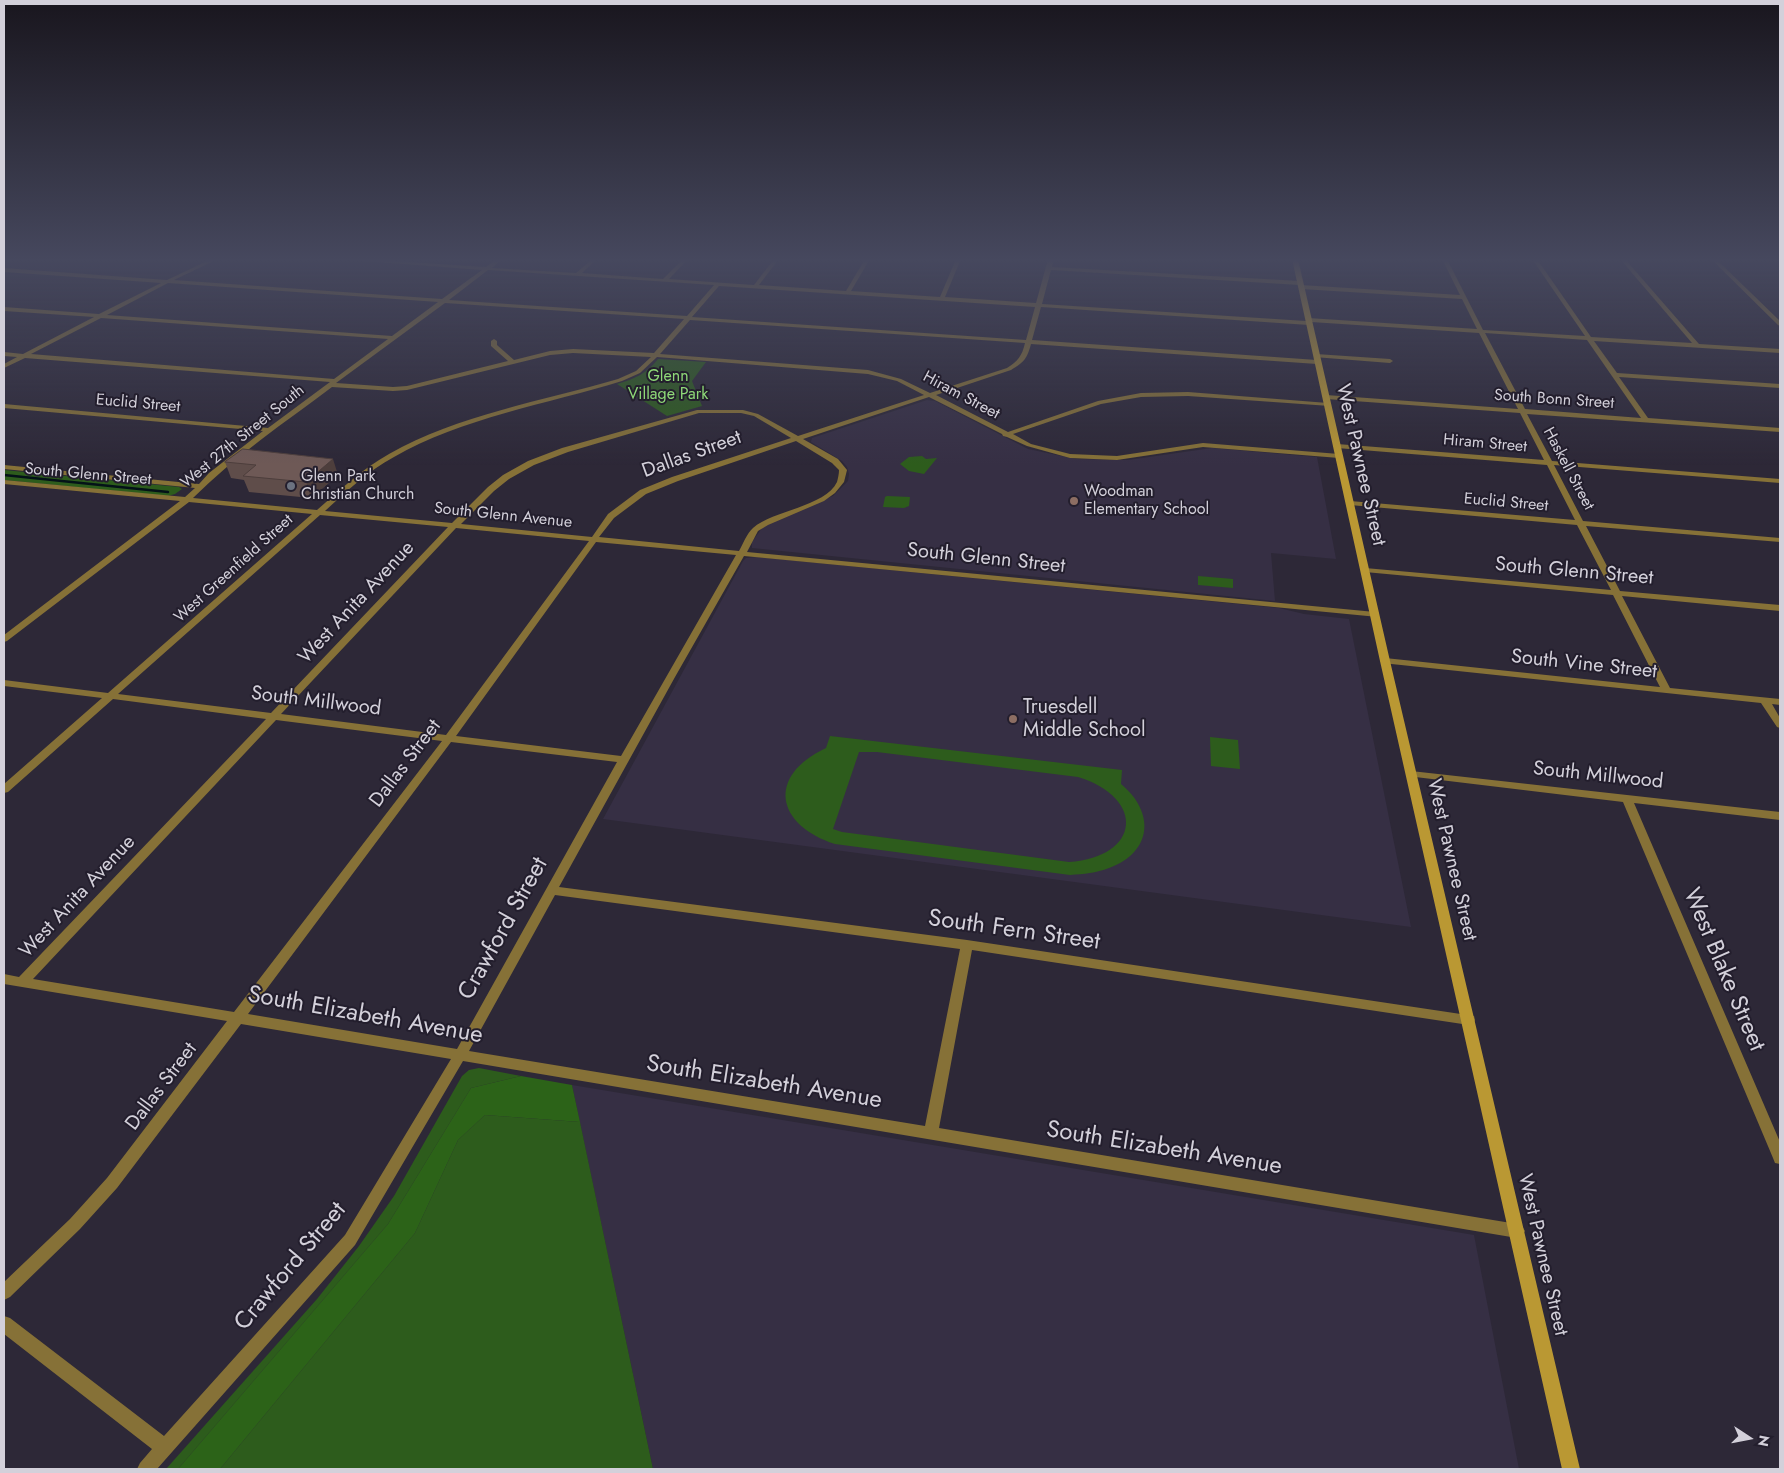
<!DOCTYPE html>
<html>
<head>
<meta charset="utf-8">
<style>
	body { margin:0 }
	#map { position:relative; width:1784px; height:1473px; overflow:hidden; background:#2d2837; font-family:Jost,sans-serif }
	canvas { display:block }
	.frame { position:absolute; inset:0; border:5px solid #d3d0da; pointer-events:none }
	.north { position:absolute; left:1724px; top:1413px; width:50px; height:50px; -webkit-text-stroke:4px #231e2d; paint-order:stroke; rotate:101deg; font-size:14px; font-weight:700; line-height:20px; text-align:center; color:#d3d0da }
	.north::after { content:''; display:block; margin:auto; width:18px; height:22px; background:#d3d0da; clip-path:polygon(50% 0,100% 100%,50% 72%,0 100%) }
</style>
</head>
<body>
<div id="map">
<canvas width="1784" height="1473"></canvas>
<div class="frame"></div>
<div class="north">N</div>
</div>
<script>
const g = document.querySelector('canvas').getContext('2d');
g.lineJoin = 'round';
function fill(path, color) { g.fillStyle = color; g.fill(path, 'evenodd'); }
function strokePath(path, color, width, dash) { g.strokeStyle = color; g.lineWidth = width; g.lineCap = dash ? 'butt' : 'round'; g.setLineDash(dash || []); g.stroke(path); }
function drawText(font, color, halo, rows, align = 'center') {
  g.font = font + ' Jost,sans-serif'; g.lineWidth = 4; g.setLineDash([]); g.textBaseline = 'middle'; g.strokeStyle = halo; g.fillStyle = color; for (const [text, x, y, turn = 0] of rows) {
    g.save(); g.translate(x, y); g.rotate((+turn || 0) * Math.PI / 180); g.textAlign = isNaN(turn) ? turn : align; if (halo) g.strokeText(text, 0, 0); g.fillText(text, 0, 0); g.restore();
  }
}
const built = new Path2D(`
	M 927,400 L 935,401 L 1028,449 L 1076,459 L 1128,460 L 1212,448 L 1317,457 L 1336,559 L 1271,553 L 1275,601 L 752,548 L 752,542 L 762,528 L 781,517 L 833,496 L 848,481 L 849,474 L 847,467 L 842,461 L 811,442 L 812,438 Z
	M 757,557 L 1279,608 L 1304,614 L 1349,619 L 1411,927 L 603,819 L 743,561 L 746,558 Z
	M 572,1085 L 1474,1235 L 1519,1469 L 653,1469 Z`);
const green = new Path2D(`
	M 658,359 L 706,362 L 692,381 L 702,406 L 667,416 L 617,384 C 635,379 647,373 658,359 Z
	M 922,456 L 926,459 L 937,458 L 924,474 L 909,471 L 900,464 L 909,457 Z
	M 4,470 L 179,487 L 182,489 L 175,494 L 168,496 L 4,480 Z
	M 887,496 L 910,497 L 909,506 L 904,508 L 883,507 L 885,497 Z
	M 1198,576 L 1233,579 L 1233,588 L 1198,585 Z
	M 830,736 L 1122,770 L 1121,784 C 1155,812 1153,852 1109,868 C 1096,873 1084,874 1070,875 L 835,844 C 776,825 766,776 826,748 ZM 859,752 L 877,752 L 1078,777 C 1146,798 1141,857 1069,862 L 842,832 L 833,829 Z
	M 1210,737 L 1238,740 L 1240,769 L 1211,766 Z
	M 479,1068 L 521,1076 L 471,1088 L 388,1224 L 178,1469 L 166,1469 L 317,1299 L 359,1246 L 394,1196 L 462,1076 L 469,1070 Z
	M 485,1115 L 580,1122 L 653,1469 L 220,1469 L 415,1233 L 458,1140 Z`);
const forest = new Path2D(`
	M 521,1076 L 572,1085 L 580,1122 L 485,1115 L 458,1140 L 415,1233 L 220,1469 L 178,1469 L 388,1224 L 471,1088 Z`);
const stream = new Path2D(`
	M 4,475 L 168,492`);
const street = new Path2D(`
	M 211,259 L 218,259 L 174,280 L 442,299 L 482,270 L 336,259 L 365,259 L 486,267 L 496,259 L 502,259 L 492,268 L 576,273 L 592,259 L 597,259 L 582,273 L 663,279 L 683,259 L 688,259 L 669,279 L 754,285 L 774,259 L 779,259 L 759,285 L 846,291 L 865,259 L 870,259 L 851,291 L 940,297 L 956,259 L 961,259 L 945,297 L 1036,303 L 1048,259 L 1054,259 L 1052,267 L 1300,281 L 1303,283 L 1300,285 L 1051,270 L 1042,304 L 1306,321 L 1306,319 L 1308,318 L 1477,329 L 1462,299 L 1301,289 L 1298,287 L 1301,285 L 1460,295 L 1442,259 L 1447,259 L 1483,330 L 1585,336 L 1532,259 L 1537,259 L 1591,337 L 1692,343 L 1620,259 L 1625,259 L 1699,344 L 1780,349 L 1780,353 L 1594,341 L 1617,373 L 1780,384 L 1780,388 L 1619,377 L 1648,418 L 1780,428 L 1780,432 L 1527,414 L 1552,461 L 1780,479 L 1780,483 L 1554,465 L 1583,521 L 1780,538 L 1780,542 L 1586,526 L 1620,591 L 1780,605 L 1780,611 L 1622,596 L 1670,688 L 1780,699 L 1780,705 L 1772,704 L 1780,718 L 1780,728 L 1777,727 L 1761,703 L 1382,663 L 1380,661 L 1385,658 L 1660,687 L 1613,595 L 1365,572 L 1361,570 L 1365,568 L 1611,590 L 1577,525 L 1350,505 L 1346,503 L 1350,501 L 1575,520 L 1547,465 L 1337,448 L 1333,446 L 1337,444 L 1544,460 L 1520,413 L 1326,399 L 1323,397 L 1326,395 L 1518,409 L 1479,333 L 1311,322 L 1311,324 L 1309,325 L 1041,307 L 1032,340 L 1317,360 L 1320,362 L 1317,364 L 1031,344 C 1027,359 1024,362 1011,370 L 936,395 L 1008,432 L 1098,401 L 1141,393 L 1188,392 L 1328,403 L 1331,405 L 1330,406 L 1188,396 L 1141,397 L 1101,404 L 1013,434 L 1031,444 L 1070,454 L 1117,456 L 1203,443 L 1339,454 L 1343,456 L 1339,458 L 1203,447 L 1117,460 L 1070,458 L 1027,446 L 1007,437 L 1003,436 L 1002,434 L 929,397 L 803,439 L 838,459 L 847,470 L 844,482 L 835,493 L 824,501 L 768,525 L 758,531 L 747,552 L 1375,612 L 1378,613 L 1379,615 L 1378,617 L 744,556 L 675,677 L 559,887 L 967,940 L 1474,1016 L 1475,1020 L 1474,1024 L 1469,1025 L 972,950 L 939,1128 L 1517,1224 L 1522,1226 L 1525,1231 L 1522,1236 L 1517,1238 L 463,1061 L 355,1245 L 157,1469 L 137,1469 L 140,1463 L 152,1449 L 4,1334 L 4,1316 L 10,1318 L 164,1436 L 345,1235 L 451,1059 L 241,1024 L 117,1188 L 80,1229 L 10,1297 L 4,1300 L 4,1282 L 70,1219 L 107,1178 L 227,1021 L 4,984 L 4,974 L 19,977 L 266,719 L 113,699 L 8,792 L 4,793 L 4,784 L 102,698 L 4,686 L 4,680 L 108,693 L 312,514 L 189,502 L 7,641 L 4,642 L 4,635 L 180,501 L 4,484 L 4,480 L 185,497 L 195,488 L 4,469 L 4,465 L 199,484 L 209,473 L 263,431 L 4,408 L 4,404 L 268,428 L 330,382 L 25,358 L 4,368 L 4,364 L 17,357 L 4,356 L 4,352 L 23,354 L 94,317 L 4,311 L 4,307 L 99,314 L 161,283 L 4,272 L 4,268 L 167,280 ZM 488,270 L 714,285 L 687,316 L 449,300 ZM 168,283 L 438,302 L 392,336 L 107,315 ZM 719,286 L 1035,307 L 1026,340 L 692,317 ZM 445,303 L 684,319 L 654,353 L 573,349 L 550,351 L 514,360 L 497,345 L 497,341 L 494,339 L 491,341 L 491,346 L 508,361 L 407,386 L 393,387 L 336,383 ZM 101,318 L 388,339 L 334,379 L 31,354 ZM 690,320 L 1025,343 C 1022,356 1018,361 1007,368 L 930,393 L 901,379 L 868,370 L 660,354 ZM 1485,333 L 1587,340 L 1641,418 L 1525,409 ZM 573,353 L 651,357 L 636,371 L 618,379 C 543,401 457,415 389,454 C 362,469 340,490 317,510 L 193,498 C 235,456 284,423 332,387 L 393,391 L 407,390 L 550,355 ZM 657,357 L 868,374 L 897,381 L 924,395 L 798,436 L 758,414 L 743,410 L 697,410 L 562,448 L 528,461 L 503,475 L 488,487 L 452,523 L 325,511 C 347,491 368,471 394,457 C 461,418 548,404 622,381 L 640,373 ZM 699,413 L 741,413 L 754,416 L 791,438 L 672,477 L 640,490 L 608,514 L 592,537 L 461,524 L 494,491 L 509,479 L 534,465 L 568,452 ZM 796,441 L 832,463 L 839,470 C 839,474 838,478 837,482 C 825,507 773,510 753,528 C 747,533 743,544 739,551 L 599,537 L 614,518 L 646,494 L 678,481 ZM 320,515 L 448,527 L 271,713 L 118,694 ZM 456,528 L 589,541 L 446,735 L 281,714 ZM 596,542 L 736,555 L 621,756 L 456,736 ZM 276,720 L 442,741 L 234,1012 L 33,979 ZM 451,742 L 617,762 L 457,1049 L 248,1014 ZM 555,895 L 960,949 L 925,1126 L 469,1051 Z
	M 1711,259 L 1716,259 L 1780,321 L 1780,326 L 1778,325 Z
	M 1316,354 L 1390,359 L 1393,361 L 1390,363 L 1314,357 L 1314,355 Z
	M 1411,771 L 1780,812 L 1780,820 L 1634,803 L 1780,1142 L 1780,1164 L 1775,1163 L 1773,1158 L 1623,802 L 1407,776 L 1406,774 Z`);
const secondary = new Path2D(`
	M 1292,259 L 1298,259 L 1390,661 L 1580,1469 L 1562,1469 L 1380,661 Z`);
const wall = new Path2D(`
	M 243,449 L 338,475 L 311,498 L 249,492 L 244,480 L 231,478 L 225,462 Z`);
const shadedWall = new Path2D(`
	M 333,459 L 338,475 L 311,498 L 306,482 Z`);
const building = new Path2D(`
	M 243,449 L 333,459 L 306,482 L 243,476 L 256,465 L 225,462 Z`);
const markers = [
	[291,486,5,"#6b7280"],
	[1074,501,5,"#8d6e63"],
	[1013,719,5,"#8d6e63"]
];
const farParknames = [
	["Glenn",668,377],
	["Village Park",668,395]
];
const farStreetnames = [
	["Hiram Street",961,396,28],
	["South Bonn Street",1554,400,4],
	["Euclid Street",138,404,5],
	["West 27th Street South",243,437,-39],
	["Hiram Street",1485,444,5],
	["Haskell Street",1568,469,62],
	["South Glenn Street",88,475,5],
	["Euclid Street",1506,503,5],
	["South Glenn Avenue",503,516,6],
	["West Greenfield Street",234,569,-42]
];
const farPoinames = [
	["Glenn Park",301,477],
	["Christian Church",301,495],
	["Woodman",1084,492],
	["Elementary School",1084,510]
];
const streetNames = [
	["Dallas Street",692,455,-20],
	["West Pawnee Street",1360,465,77],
	["South Glenn Street",986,559,6],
	["South Glenn Street",1574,572,5],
	["West Anita Avenue",357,603,-47],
	["South Vine Street",1584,665,6],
	["South Millwood",316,702,7],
	["Dallas Street",406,764,-53],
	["South Millwood",1598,776,6],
	["West Pawnee Street",1451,860,77],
	["West Anita Avenue",78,897,-47],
	["Dallas Street",162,1087,-53],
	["West Pawnee Street",1542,1255,77]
];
const poiNames = [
	["Truesdell",1023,708],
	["Middle School",1023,731]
];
const nearStreetnames = [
	["Crawford Street",504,929,-61],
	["South Fern Street",1014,931,8],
	["West Blake Street",1723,970,67],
	["South Elizabeth Avenue",365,1016,10],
	["South Elizabeth Avenue",764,1083,9],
	["South Elizabeth Avenue",1164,1149,9],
	["Crawford Street",291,1267,-50]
];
fill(built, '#362f44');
fill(green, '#2d5c1c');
fill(forest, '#2c6318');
strokePath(stream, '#041218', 2.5);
fill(street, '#867137');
fill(secondary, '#ba9833');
fill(wall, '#5f4d4a');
fill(shadedWall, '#4d3e3c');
fill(building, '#6e5956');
strokePath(building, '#4d3e3c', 1);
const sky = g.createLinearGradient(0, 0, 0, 465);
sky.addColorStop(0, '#19161e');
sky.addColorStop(0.56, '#46485e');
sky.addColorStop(1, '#46485e00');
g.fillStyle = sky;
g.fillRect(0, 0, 1784, 465);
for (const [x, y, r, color] of markers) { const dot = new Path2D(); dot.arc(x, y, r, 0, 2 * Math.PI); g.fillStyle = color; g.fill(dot); strokePath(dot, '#231e2d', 2); }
drawText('16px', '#8fd978', '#231e2d', farParknames);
drawText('16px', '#d3d0da', '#231e2d', farStreetnames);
drawText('16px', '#d3d0da', '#231e2d', farPoinames, 'left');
drawText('20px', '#d3d0da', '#231e2d', streetNames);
drawText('20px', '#d3d0da', '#231e2d', poiNames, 'left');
drawText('24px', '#d3d0da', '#231e2d', nearStreetnames);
</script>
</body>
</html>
